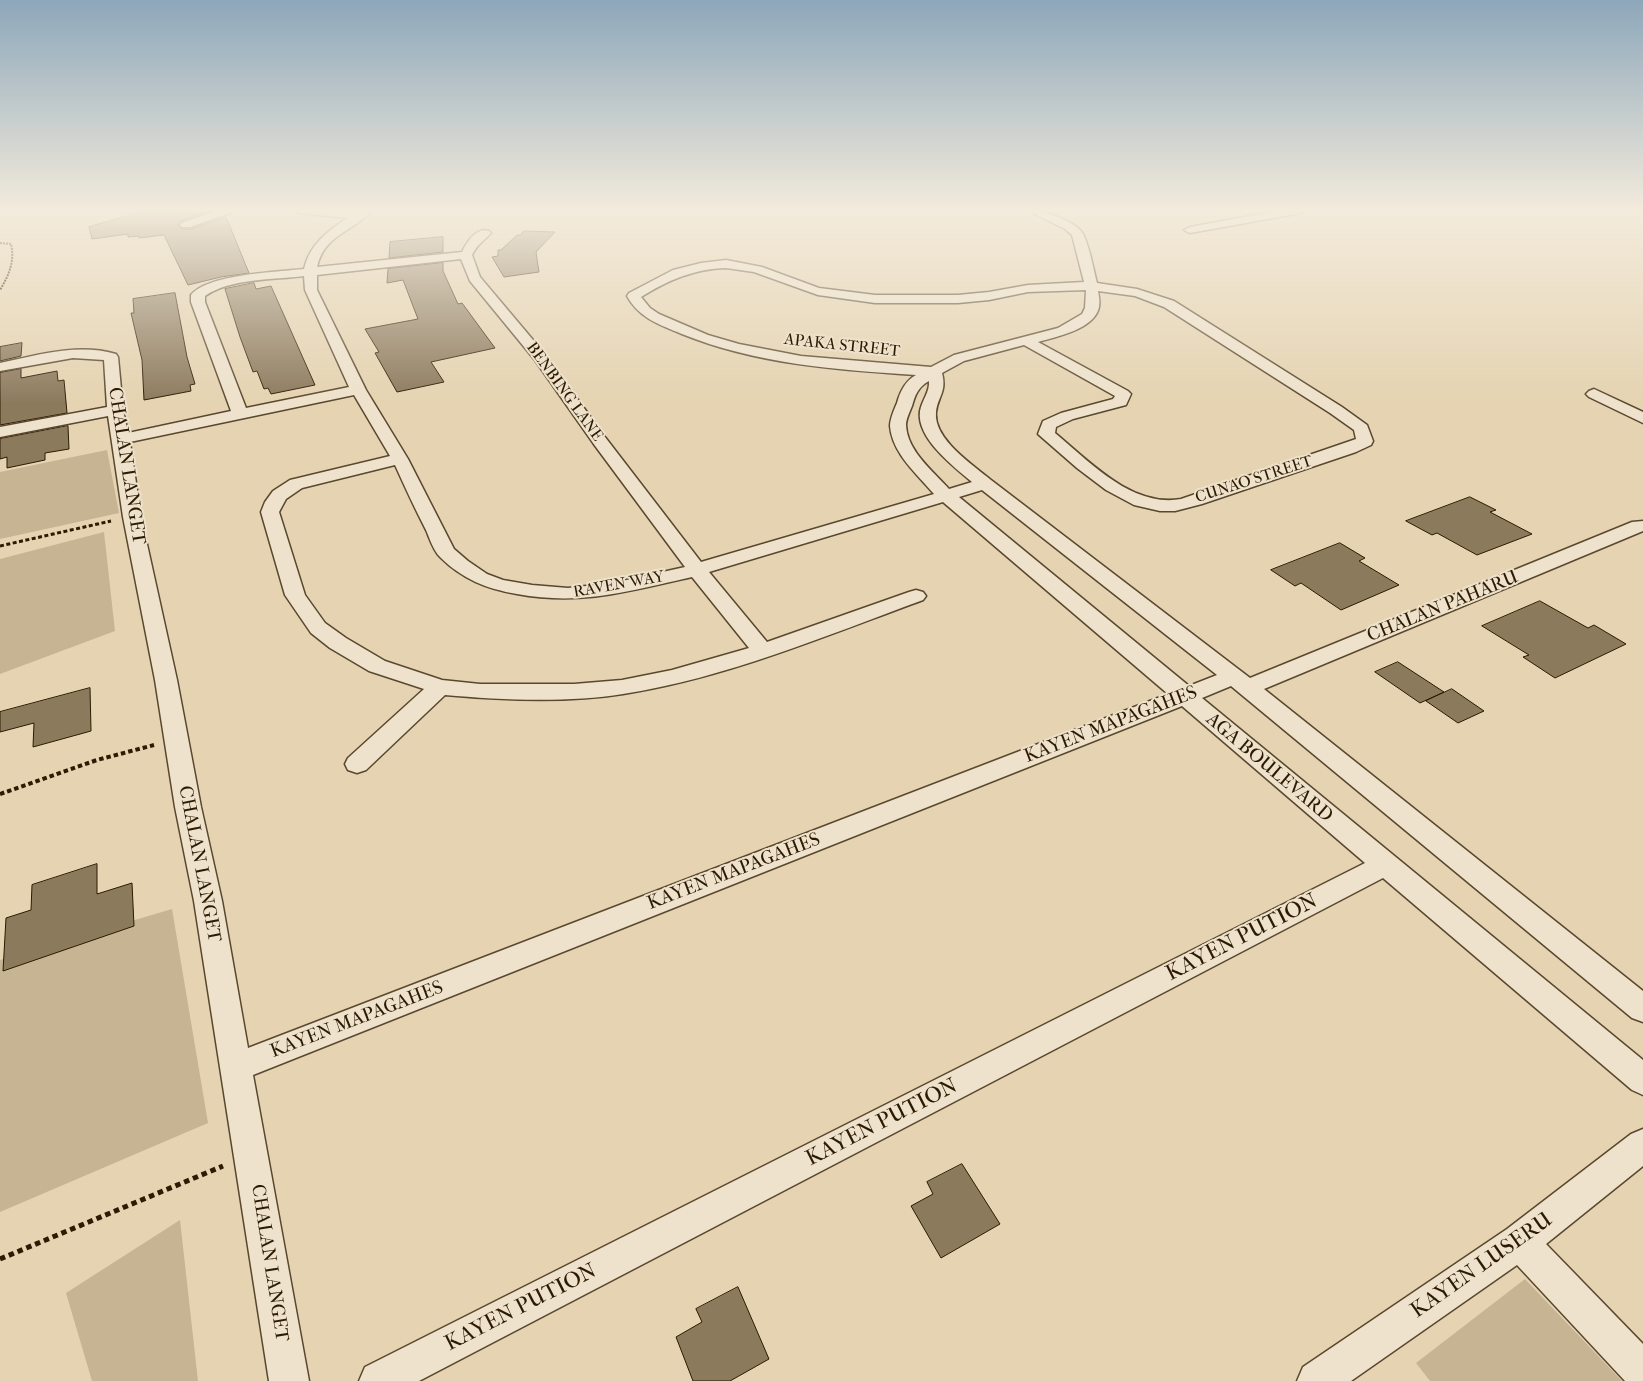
<!DOCTYPE html>
<html>
<head>
<meta charset="utf-8">
<style>
	body { margin:0 }
	canvas { display:block; background:#e5d3b1 }
</style>
</head>
<body>
<canvas width="1643" height="1381"></canvas>
<script>
const g = document.querySelector('canvas').getContext('2d');
g.lineJoin = 'round';
function fill(path, color) { g.fillStyle = color; g.fill(path, 'evenodd'); }
function strokePath(path, color, width, dash) { g.strokeStyle = color; g.lineWidth = width; g.lineCap = dash ? 'butt' : 'round'; g.setLineDash(dash || []); g.stroke(path); }
function drawText(font, color, halo, rows, align = 'center') {
  g.font = font + ' "IM FELL French Canon",serif'; g.lineWidth = 4; g.setLineDash([]); g.textBaseline = 'middle'; g.strokeStyle = halo; g.fillStyle = color; for (const [text, x, y, turn = 0] of rows) {
    g.save(); g.translate(x, y); g.rotate((+turn || 0) * Math.PI / 180); g.textAlign = isNaN(turn) ? turn : align; if (halo) g.strokeText(text, 0, 0); g.fillText(text, 0, 0); g.restore();
  }
}
const green = new Path2D(`
	M 107,450 L 119,513 L 0,539 L 0,472 Z
	M 104,532 L 115,631 L 0,674 L 0,559 Z
	M 172,909 L 208,1123 L 0,1212 L 0,960 Z
	M 180,1220 L 198,1381 L 92,1381 L 66,1293 Z
	M 1525,1279 L 1622,1381 L 1430,1381 L 1416,1363 Z`);
const building = new Path2D(`
	M 149,210 L 214,210 L 181,221 L 178,225 L 182,229 L 191,229 L 226,217 L 249,273 L 221,277 L 188,285 L 164,235 L 139,238 L 139,236 L 128,237 L 128,234 L 92,239 L 89,227 Z
	M 524,231 L 555,232 L 536,252 L 539,272 L 504,277 L 492,257 L 498,256 L 498,250 L 501,250 L 517,235 L 520,235 Z
	M 443,237 L 443,252 L 389,258 L 390,242 Z
	M 443,263 L 443,271 L 458,304 L 462,303 L 495,348 L 431,362 L 444,382 L 397,392 L 375,353 L 379,352 L 365,329 L 418,319 L 403,280 L 387,283 L 388,269 Z
	M 254,283 L 256,289 L 271,286 L 315,385 L 271,394 L 268,388 L 264,389 L 257,371 L 253,372 L 240,337 L 225,289 Z
	M 175,293 L 187,357 L 195,384 L 190,385 L 191,391 L 144,400 L 142,360 L 131,313 L 134,313 L 133,299 Z
	M 22,343 L 21,356 L 0,361 L 0,347 Z
	M 21,369 L 21,378 L 57,371 L 58,381 L 64,380 L 67,413 L 0,425 L 0,373 Z
	M 68,426 L 69,449 L 45,453 L 45,460 L 7,468 L 7,457 L 0,459 L 0,439 Z
	M 1470,497 L 1496,510 L 1490,512 L 1532,534 L 1477,555 L 1437,533 L 1432,535 L 1406,521 Z
	M 1340,543 L 1365,558 L 1359,561 L 1399,585 L 1341,610 L 1301,583 L 1295,586 L 1271,570 Z
	M 1540,601 L 1588,628 L 1594,625 L 1626,644 L 1555,678 L 1523,657 L 1529,655 L 1482,626 Z
	M 1398,662 L 1444,692 L 1420,703 L 1375,672 Z
	M 90,688 L 91,731 L 33,747 L 34,723 L 0,732 L 0,712 Z
	M 1452,689 L 1484,711 L 1458,723 L 1426,701 Z
	M 97,864 L 97,894 L 132,883 L 134,926 L 3,971 L 6,918 L 31,910 L 32,885 Z
	M 962,1164 L 1000,1224 L 941,1258 L 911,1206 L 933,1194 L 927,1182 Z
	M 738,1287 L 769,1359 L 730,1381 L 693,1381 L 676,1337 L 702,1322 L 696,1309 Z`);
const pathFar3 = new Path2D(`
	M 0,243 L 11,244 C 15,261 9,275 0,290`);
const pathFar2 = new Path2D(`
	M 0,546 L 111,521`);
const pathFar1 = new Path2D(`
	M 0,794 L 97,760 L 154,745`);
const path = new Path2D(`
	M 0,1259 L 223,1166`);
const street = new Path2D(`
	M 219,210 L 234,210 L 233,212 L 190,227 L 182,227 L 180,225 L 182,223 Z
	M 294,210 L 330,210 L 356,213 L 360,210 L 372,210 C 354,232 324,234 317,267 L 462,252 C 467,242 476,227 489,231 L 491,233 C 483,242 478,243 472,255 L 480,277 L 544,353 L 605,437 L 701,562 L 934,494 C 917,474 892,453 890,426 C 890,419 894,410 897,403 C 900,392 905,381 916,375 C 837,370 756,364 682,334 C 660,325 639,318 627,296 L 629,293 L 673,270 L 701,263 L 726,260 L 762,267 L 819,288 L 875,295 L 958,295 L 989,292 L 1028,285 L 1084,282 L 1072,235 L 1065,229 L 1027,210 C 1041,210 1075,220 1083,234 C 1090,248 1093,268 1097,283 L 1137,289 L 1174,301 L 1342,407 L 1367,425 L 1373,441 L 1371,445 L 1356,452 L 1202,504 L 1175,511 L 1160,511 L 1134,505 L 1106,490 L 1077,468 L 1038,434 L 1043,421 L 1061,413 L 1113,399 L 1115,396 L 1024,345 L 964,361 L 942,373 C 947,392 938,396 936,412 C 933,439 973,465 991,480 L 1250,678 L 1632,522 L 1643,521 L 1643,531 L 1264,689 L 1643,991 L 1643,1022 L 1632,1018 L 1231,686 L 1202,698 L 1643,1060 L 1643,1095 L 1632,1090 L 1383,878 L 419,1381 L 359,1381 L 365,1367 L 1365,863 L 1182,706 L 253,1075 L 309,1381 L 269,1381 L 194,901 L 175,807 L 155,680 L 123,517 L 108,416 L 0,437 L 0,427 L 107,407 L 104,360 L 73,358 L 0,371 L 0,363 C 38,355 78,343 116,354 L 118,357 L 123,410 L 128,433 L 231,411 L 191,302 L 191,295 C 208,274 278,272 304,269 C 310,244 327,232 347,218 L 299,213 ZM 461,259 L 470,281 L 534,359 L 593,443 L 685,567 L 613,583 L 568,588 L 532,585 L 503,580 L 487,574 L 468,561 L 454,549 L 408,459 L 366,390 L 317,290 L 317,275 ZM 726,268 L 754,272 L 818,295 L 875,303 L 958,303 L 989,300 L 1028,292 L 1086,290 L 1085,308 L 1082,314 L 1058,328 L 954,355 L 931,367 L 801,356 L 739,344 L 708,335 L 659,314 L 650,308 L 641,297 C 668,280 694,269 726,268 ZM 304,276 L 305,290 L 349,387 L 246,408 L 205,302 L 205,296 C 231,278 273,280 304,276 ZM 1098,291 L 1135,296 L 1164,307 L 1330,413 L 1354,430 L 1356,439 L 1181,499 C 1132,508 1089,461 1055,433 L 1056,427 L 1073,419 L 1126,405 L 1131,394 L 1128,391 L 1038,342 C 1056,337 1095,329 1099,307 C 1100,302 1099,296 1098,291 ZM 929,381 C 930,392 922,400 920,411 C 916,438 954,467 972,482 L 949,489 C 933,471 907,451 906,425 C 906,419 910,411 912,406 C 915,395 918,387 929,381 ZM 354,395 L 390,456 L 290,480 L 273,491 L 265,502 L 261,512 L 285,595 L 311,633 L 330,648 L 369,671 L 424,689 L 348,758 L 345,764 L 348,770 L 357,773 L 366,770 L 445,695 C 500,700 568,703 623,694 C 726,678 825,636 923,600 L 926,596 L 923,592 L 916,590 L 909,592 L 767,642 L 709,572 L 943,502 L 1168,694 L 248,1048 L 222,901 L 201,807 L 177,680 L 141,517 L 130,442 ZM 395,465 C 405,487 415,509 426,530 C 430,539 433,550 440,557 C 462,579 487,589 517,594 C 581,606 630,591 692,577 L 749,648 L 672,670 L 622,680 L 574,684 L 480,684 L 442,680 L 385,661 L 346,638 L 325,623 L 305,595 L 279,512 L 286,499 L 302,488 ZM 982,490 L 1217,675 L 1189,686 L 959,497 Z
	M 1283,210 L 1306,210 L 1301,213 L 1190,233 L 1184,230 L 1190,227 Z
	M 1594,389 L 1643,412 L 1643,423 L 1589,397 L 1586,394 L 1589,391 Z
	M 1643,1129 L 1643,1166 L 1546,1244 L 1643,1344 L 1643,1381 L 1625,1381 L 1517,1265 L 1351,1381 L 1297,1381 L 1303,1367 L 1507,1229 L 1631,1134 Z`);
const farStreetnames = [
	["APAKA STREET",842,346,6],
	["BENBING LANE",564,392,54],
	["CUNAO STREET",1254,480,-18],
	["RAVEN WAY",619,585,-10]
];
const streetNames = [
	["CHALAN LANGET",126,466,81],
	["CHALAN PAHARU",1443,607,-22],
	["KAYEN MAPAGAHES",1111,725,-21],
	["AGA BOULEVARD",1269,768,40],
	["CHALAN LANGET",199,864,79],
	["KAYEN MAPAGAHES",734,872,-21],
	["KAYEN MAPAGAHES",357,1020,-21],
	["CHALAN LANGET",269,1263,81]
];
const nearStreetnames = [
	["KAYEN PUTION",1242,938,-27],
	["KAYEN PUTION",882,1123,-27],
	["KAYEN LUSERU",1482,1266,-35],
	["KAYEN PUTION",521,1308,-27]
];
fill(green, '#c6b493');
fill(building, '#8c7a5d');
strokePath(building, '#2c1a02', 1);
strokePath(street, '#5a482e', 3);
strokePath(pathFar3, '#2c1a02', 2, [2, 1]);
strokePath(pathFar2, '#2c1a02', 3, [4, 2.5]);
strokePath(pathFar1, '#2c1a02', 4, [4.5, 3]);
strokePath(path, '#2c1a02', 5, [5.5, 4]);
fill(street, '#eee2cc');
const sky = g.createLinearGradient(0, 0, 0, 403);
sky.addColorStop(0, '#8da7ba');
sky.addColorStop(0.52, '#f3ebdc');
sky.addColorStop(1, '#f3ebdc00');
g.fillStyle = sky;
g.fillRect(0, 0, 1643, 403);
drawText('16px', '#2c1a02', '#eee2cc', farStreetnames);
drawText('19px', '#2c1a02', '#eee2cc', streetNames);
drawText('22px', '#2c1a02', '#eee2cc', nearStreetnames);
</script>
</body>
</html>
